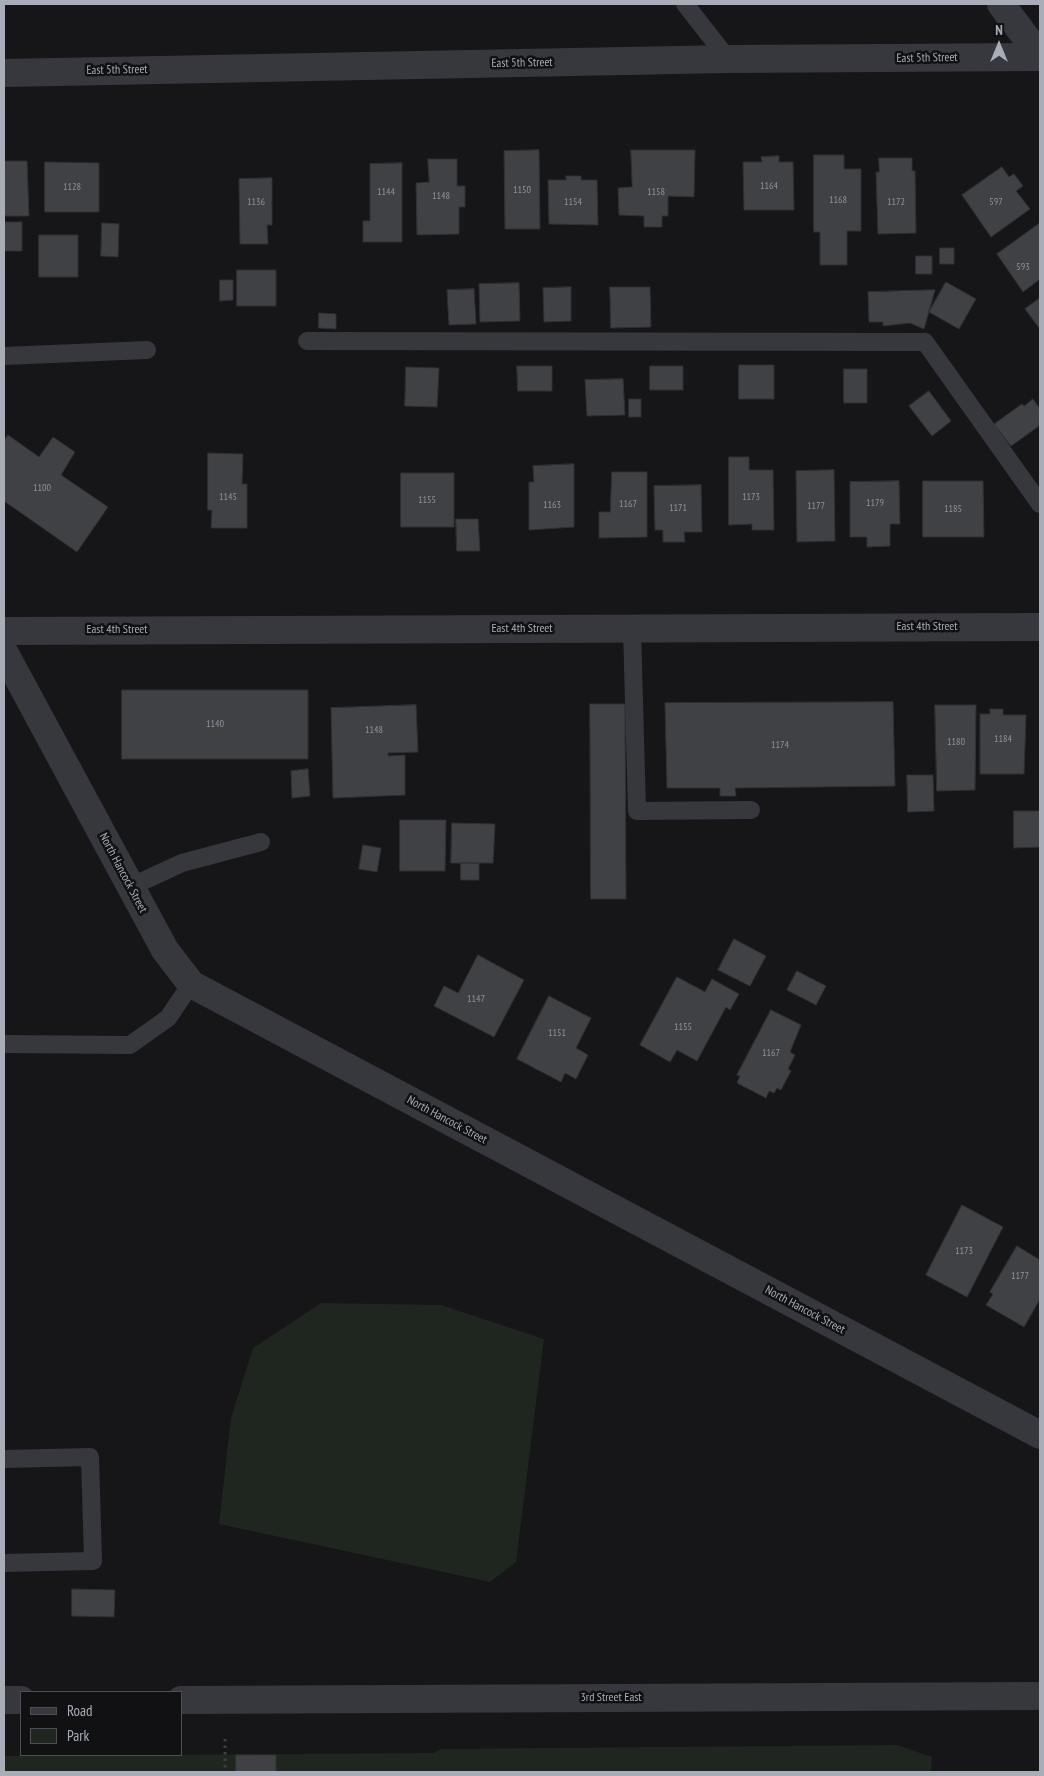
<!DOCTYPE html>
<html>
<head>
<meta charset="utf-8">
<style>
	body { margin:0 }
	#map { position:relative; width:1044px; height:1776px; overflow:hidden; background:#161618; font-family:"PT Sans Narrow",sans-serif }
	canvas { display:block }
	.frame { position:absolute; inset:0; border:5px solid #a8adb8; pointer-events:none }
	.legend { position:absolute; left:20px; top:1691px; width:162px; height:65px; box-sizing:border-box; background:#111113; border:1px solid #4d4f55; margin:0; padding:6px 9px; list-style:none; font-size:15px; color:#a8adb8 }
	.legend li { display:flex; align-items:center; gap:10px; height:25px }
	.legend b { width:25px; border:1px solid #4d4f55 }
	.north { position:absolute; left:974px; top:20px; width:50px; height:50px; -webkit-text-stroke:4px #111113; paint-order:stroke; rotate:0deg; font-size:14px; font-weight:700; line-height:20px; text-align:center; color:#a8adb8 }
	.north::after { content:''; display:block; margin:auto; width:18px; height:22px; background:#a8adb8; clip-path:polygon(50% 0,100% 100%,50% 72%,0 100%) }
</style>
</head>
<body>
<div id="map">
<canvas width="1044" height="1776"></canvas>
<div class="frame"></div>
<ul class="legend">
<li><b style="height:6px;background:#37383d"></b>Road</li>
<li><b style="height:14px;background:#1e261f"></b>Park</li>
</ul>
<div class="north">N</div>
</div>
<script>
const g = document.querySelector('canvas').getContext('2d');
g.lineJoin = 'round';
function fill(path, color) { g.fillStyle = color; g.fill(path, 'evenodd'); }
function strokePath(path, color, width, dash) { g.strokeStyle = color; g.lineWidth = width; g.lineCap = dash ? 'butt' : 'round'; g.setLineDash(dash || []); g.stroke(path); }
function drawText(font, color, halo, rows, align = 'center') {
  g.font = font + ' "PT Sans Narrow",sans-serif'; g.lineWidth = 5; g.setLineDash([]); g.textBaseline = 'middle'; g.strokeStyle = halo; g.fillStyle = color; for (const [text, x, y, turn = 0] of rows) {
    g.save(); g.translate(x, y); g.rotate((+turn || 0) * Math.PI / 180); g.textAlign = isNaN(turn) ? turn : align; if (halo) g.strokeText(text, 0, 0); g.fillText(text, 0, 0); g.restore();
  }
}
const green = new Path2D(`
	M 321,1303 L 441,1305 L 544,1339 L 516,1562 L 490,1582 L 219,1524 L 231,1418 L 253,1348 Z
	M 897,1745 L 932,1757 L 931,1772 L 4,1772 L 4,1756 L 433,1753 L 441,1749 Z`);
const building = new Path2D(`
	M 539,150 L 540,229 L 505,229 L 504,151 Z
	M 631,150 L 695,150 L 694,197 L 668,196 L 668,216 L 662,216 L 662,227 L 644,227 L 644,216 L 619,215 L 618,188 L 632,187 Z
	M 814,155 L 844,155 L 844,169 L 861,169 L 861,231 L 847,231 L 847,265 L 820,265 L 820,232 L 814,232 Z
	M 779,156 L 779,162 L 793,162 L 794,210 L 744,210 L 743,162 L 762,162 L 761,157 Z
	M 879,158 L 912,158 L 912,171 L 915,171 L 916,233 L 878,234 L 876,172 L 879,172 Z
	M 428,159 L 457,159 L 457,186 L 465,186 L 465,207 L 459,207 L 459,234 L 417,235 L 416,183 L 429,182 Z
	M 4,161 L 27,161 L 29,216 L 4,216 Z
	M 45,162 L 99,163 L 99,212 L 45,212 Z
	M 402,163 L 402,242 L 363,242 L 363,221 L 370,221 L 370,164 Z
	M 1002,167 L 1009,177 L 1014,174 L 1023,186 L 1016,191 L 1030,209 L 991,237 L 962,195 Z
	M 566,176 L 581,176 L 581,180 L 597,180 L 598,225 L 549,224 L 548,180 L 566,180 Z
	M 272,178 L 272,225 L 267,225 L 268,244 L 240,244 L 239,179 Z
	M 4,222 L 22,222 L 22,251 L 4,251 Z
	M 102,223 L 119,224 L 118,257 L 101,256 Z
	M 1040,223 L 1040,279 L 1023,292 L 997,254 Z
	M 39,235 L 78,235 L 78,277 L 39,277 Z
	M 940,248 L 954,248 L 954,264 L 940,264 Z
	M 916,256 L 932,256 L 932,274 L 916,274 Z
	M 237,270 L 276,270 L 276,306 L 237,306 Z
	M 220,280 L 233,280 L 233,300 L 220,301 Z
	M 946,282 L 976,299 L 959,329 L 929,312 Z
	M 519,283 L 520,321 L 480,322 L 479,284 Z
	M 571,287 L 571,321 L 544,322 L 543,288 Z
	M 610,287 L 650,287 L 651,327 L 611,328 Z
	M 474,289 L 476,324 L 449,325 L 447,290 Z
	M 935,290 L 924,329 L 910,323 L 883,326 L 883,322 L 869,322 L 868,292 Z
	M 1040,298 L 1040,329 L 1025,309 Z
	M 319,313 L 336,314 L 336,329 L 319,328 Z
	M 739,365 L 774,365 L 774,399 L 739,399 Z
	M 517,366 L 552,366 L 552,391 L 518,391 Z
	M 650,366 L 683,366 L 683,390 L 650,390 Z
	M 406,367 L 439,368 L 437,407 L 405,406 Z
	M 844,369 L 867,369 L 867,403 L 844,403 Z
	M 623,379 L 625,415 L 587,416 L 585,380 Z
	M 929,391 L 951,421 L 932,436 L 909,406 Z
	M 629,399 L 641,399 L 641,417 L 629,417 Z
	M 1033,399 L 1040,409 L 1039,426 L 1011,446 L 994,424 L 1022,404 L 1024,406 Z
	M 8,435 L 39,457 L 53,437 L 75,452 L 61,475 L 108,507 L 77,552 L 4,501 L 4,441 Z
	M 208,453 L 243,454 L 242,484 L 247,484 L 247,528 L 211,528 L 212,510 L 208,510 Z
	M 729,457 L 749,457 L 749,470 L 773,470 L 774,530 L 752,530 L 752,524 L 729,525 Z
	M 574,464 L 574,527 L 529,530 L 529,482 L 534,482 L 533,466 Z
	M 834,470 L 835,541 L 797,542 L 796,471 Z
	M 612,472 L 647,472 L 647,537 L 599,538 L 599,512 L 610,512 Z
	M 401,473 L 454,473 L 454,527 L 401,527 Z
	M 899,481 L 900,524 L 890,524 L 890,546 L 867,547 L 867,537 L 850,537 L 850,482 Z
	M 923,481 L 983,481 L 984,537 L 923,537 Z
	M 701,485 L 702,532 L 684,532 L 685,542 L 663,542 L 663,530 L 655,530 L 654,486 Z
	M 456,519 L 478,519 L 480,551 L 457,551 Z
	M 122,690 L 308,690 L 308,759 L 122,759 Z
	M 893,702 L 895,786 L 735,788 L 736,796 L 720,796 L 720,788 L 667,788 L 665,703 Z
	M 590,704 L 625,704 L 626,899 L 591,899 Z
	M 416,705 L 418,752 L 388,753 L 388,756 L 405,755 L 405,795 L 333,798 L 331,708 Z
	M 935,705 L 976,705 L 975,790 L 937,791 Z
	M 990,709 L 1003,709 L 1003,715 L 1026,715 L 1024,774 L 980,774 L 980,714 L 990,714 Z
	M 308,769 L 310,796 L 292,798 L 291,771 Z
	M 907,775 L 933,775 L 934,811 L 908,812 Z
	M 1014,811 L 1040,811 L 1040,847 L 1014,848 Z
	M 400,820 L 446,820 L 445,871 L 400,871 Z
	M 452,823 L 495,824 L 493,863 L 451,863 Z
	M 363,845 L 381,848 L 377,872 L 359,869 Z
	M 461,863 L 479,863 L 479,880 L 461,880 Z
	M 734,939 L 766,956 L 750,986 L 718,970 Z
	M 478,955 L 524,980 L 494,1037 L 434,1006 L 444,986 L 458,993 Z
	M 797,971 L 826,986 L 816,1005 L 787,990 Z
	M 677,977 L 705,992 L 712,979 L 739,994 L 730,1010 L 726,1007 L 697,1061 L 677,1050 L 670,1062 L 640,1045 Z
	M 549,996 L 591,1018 L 576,1048 L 588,1055 L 576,1079 L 565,1073 L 561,1082 L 517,1059 Z
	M 771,1010 L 801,1025 L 790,1052 L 795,1055 L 788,1069 L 791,1071 L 781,1090 L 777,1088 L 774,1093 L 769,1091 L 766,1098 L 737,1083 L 740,1076 L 737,1075 Z
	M 962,1205 L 1003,1227 L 967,1297 L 926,1275 Z
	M 1017,1246 L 1040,1260 L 1040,1299 L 1024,1327 L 986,1305 L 993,1294 L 990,1292 Z
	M 72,1589 L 115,1590 L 114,1617 L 72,1616 Z
	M 236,1755 L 276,1755 L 276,1772 L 236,1772 Z`);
const path = new Path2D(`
	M 225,1739 L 225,1772`);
const service = new Path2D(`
	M 685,4 L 728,59
	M 307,341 L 925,342 L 1040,504
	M 4,356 L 147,350
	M 632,628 L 637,811 L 751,810
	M 130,887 L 182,863 L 261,842
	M 4,1044 L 130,1045 L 168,1018 L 191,984
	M 4,1459 L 90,1457 L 93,1561 L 4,1563`);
const minor = new Path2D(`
	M 1001,4 L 1040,56
	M 4,73 L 728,59 L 1040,57
	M 4,631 L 1040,627
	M 4,652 L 165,950 L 191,984 L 1040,1435`);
const tertiary = new Path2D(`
	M 4,1700 L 21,1700
	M 181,1700 L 1040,1696`);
const numberNames = [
	["1164",769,186],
	["1128",72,187],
	["1150",522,190],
	["1144",386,192],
	["1158",656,192],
	["1148",441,196],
	["1168",838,200],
	["1136",256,202],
	["1154",573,202],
	["1172",896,202],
	["597",996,202],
	["593",1023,267],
	["1100",42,488],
	["1145",228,497],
	["1173",751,497],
	["1155",427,500],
	["1179",875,503],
	["1167",628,504],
	["1163",552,505],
	["1177",816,506],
	["1171",678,508],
	["1185",953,509],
	["1140",215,724],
	["1148",374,730],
	["1184",1003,739],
	["1180",956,742],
	["1174",780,745],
	["1147",476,999],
	["1155",683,1027],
	["1151",557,1033],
	["1167",771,1053],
	["1173",964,1251],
	["1177",1020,1276]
];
const streetNames = [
	["East 5th Street",927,58,-1],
	["East 5th Street",522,63,-1],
	["East 5th Street",117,70,-1],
	["East 4th Street",927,627],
	["East 4th Street",522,629],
	["East 4th Street",117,630],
	["North Hancock Street",123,873,62],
	["North Hancock Street",447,1120,28],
	["North Hancock Street",805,1310,28],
	["3rd Street East",611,1698]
];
fill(green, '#1e261f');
fill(building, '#404145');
strokePath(building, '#303034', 1);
strokePath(path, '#3d3f44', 3, [2.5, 4]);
strokePath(service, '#37383d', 18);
strokePath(minor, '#37383d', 28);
strokePath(tertiary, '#37383d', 28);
drawText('10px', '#8e929b', null, numberNames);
drawText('12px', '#a8adb8', '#111113', streetNames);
</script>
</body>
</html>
